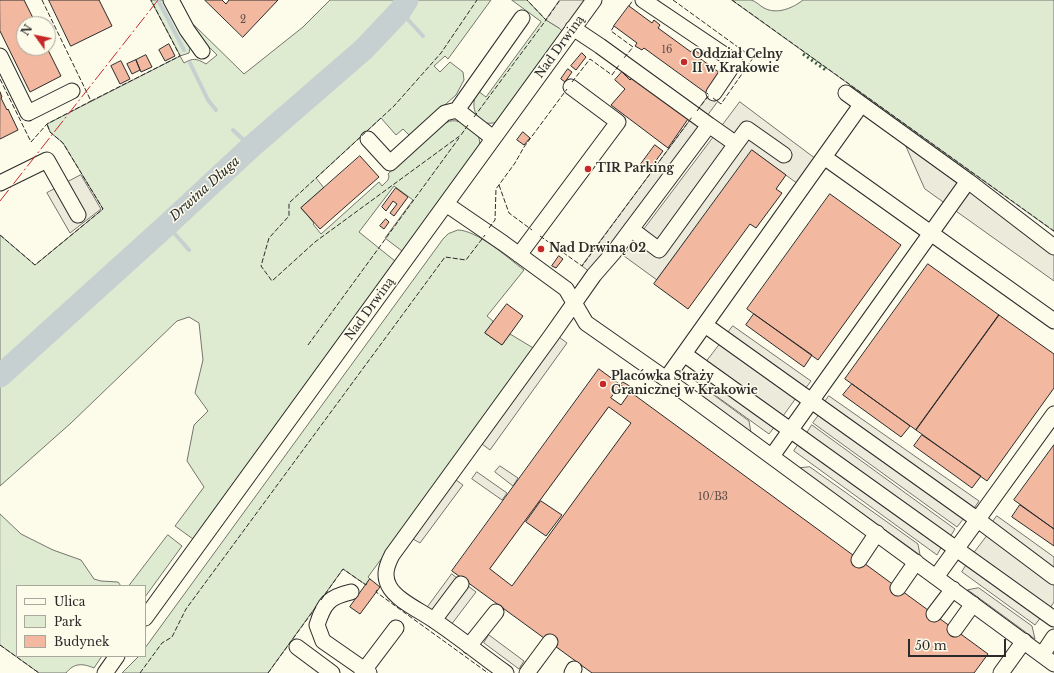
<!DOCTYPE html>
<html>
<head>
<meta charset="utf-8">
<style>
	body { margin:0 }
	#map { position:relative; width:1054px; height:673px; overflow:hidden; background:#fdfbea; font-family:"Libre Baskerville",serif }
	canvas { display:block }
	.legend { position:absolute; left:16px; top:585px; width:130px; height:72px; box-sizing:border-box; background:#fdfbea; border:1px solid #a9a89e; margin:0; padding:5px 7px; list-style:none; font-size:12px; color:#2b2b2b }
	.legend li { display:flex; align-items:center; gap:8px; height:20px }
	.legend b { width:20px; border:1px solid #a9a89e }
	.north { position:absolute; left:16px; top:16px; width:40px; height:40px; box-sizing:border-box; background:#fdfbea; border:1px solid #a9a89e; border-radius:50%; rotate:303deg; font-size:11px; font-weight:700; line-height:16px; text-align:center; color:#2b2b2b }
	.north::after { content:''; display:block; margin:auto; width:14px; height:18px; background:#c62828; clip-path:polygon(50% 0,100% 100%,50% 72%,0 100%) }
	.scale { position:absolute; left:908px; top:639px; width:98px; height:18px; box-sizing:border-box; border:2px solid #2b2b2b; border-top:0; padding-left:5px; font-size:12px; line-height:14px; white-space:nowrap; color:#2b2b2b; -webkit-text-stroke:3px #fdfbea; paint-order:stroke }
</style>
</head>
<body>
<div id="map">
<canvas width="1054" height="673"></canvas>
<ul class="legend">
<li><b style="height:5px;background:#fdfbea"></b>Ulica</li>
<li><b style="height:11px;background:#deebd1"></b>Park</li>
<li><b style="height:11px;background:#f2b8a0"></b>Budynek</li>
</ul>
<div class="north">N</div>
<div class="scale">50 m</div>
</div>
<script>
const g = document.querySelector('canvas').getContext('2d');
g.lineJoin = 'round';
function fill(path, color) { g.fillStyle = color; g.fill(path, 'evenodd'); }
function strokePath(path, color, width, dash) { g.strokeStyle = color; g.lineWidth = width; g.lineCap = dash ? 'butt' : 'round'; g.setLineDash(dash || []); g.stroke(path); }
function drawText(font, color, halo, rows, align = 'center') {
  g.font = font + ' "Libre Baskerville",serif'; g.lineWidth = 3; g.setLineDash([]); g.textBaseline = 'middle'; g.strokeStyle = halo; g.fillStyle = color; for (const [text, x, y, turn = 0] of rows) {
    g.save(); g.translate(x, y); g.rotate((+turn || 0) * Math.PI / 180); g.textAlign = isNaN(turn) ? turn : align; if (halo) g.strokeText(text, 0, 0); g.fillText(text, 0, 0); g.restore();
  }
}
const green = new Path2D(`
	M 151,0 L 166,0 L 190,48 L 189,53 L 180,56 L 184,63 C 193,58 196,58 206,64 L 217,55 L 192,30 L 177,0 L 180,0 L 192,23 L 244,74 L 303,27 L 330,0 L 491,0 L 448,59 L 445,56 L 434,66 L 440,72 L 450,62 L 463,72 L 464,80 L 456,95 L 410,136 L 403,129 L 396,135 L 381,118 L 316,178 L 324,188 L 301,208 L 314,223 L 313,224 L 321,234 L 379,182 L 382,186 L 388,180 L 389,176 L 388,174 L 443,124 C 448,122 451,120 456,121 C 468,123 483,134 479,147 L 404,250 L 402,251 L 385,238 L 413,200 L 394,186 L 359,232 L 395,261 L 193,539 L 175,526 L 204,487 L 187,461 L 194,425 L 208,411 L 195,393 L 203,360 L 199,323 L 189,317 L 177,321 L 71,423 L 0,486 L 0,235 L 35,265 L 103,209 L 63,143 L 50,132 L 47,124 L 180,56 Z
	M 512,0 L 527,0 L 546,20 L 559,28 L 562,31 L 562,34 L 497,122 C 477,129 468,106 478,91 L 486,97 L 541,22 Z
	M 732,0 C 738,0 745,0 751,0 C 756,1 760,6 764,8 C 777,15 793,8 803,0 L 1054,0 L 1054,231 Z
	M 458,230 C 477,230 508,258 524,270 L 487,316 L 494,322 L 485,333 L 502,345 L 510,334 L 535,349 L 368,577 L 370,579 L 366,585 L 343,569 L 268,673 L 122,673 L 139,656 L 145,656 L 145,648 L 443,239 L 448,234 Z
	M 0,514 L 21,534 L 53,550 L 81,560 L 94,579 L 101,581 L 118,582 L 121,586 L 17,586 L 17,656 L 102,656 L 94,668 C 82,663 74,663 66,673 L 39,673 L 0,645 Z
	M 168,535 L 182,546 L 145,597 L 145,586 L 129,586 Z`);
const parking = new Path2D(`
	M 560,0 L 586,0 L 562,34 L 562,31 L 559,28 L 546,20 Z
	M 709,95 L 718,101 L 591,273 L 582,266 Z
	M 740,102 L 816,159 L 798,184 L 753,151 L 657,280 L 624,256 Z
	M 906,146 L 1054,252 L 1054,281 L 925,189 Z
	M 81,175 L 101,209 L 70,233 L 47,193 Z
	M 733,326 L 811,381 L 805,389 L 727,334 Z
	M 559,337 L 567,343 L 490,450 L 482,444 Z
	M 720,344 L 796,398 L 783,416 L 707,361 Z
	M 699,372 L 776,425 L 769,434 L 694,380 Z
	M 707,390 L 749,421 L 751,433 L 696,393 Z
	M 829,396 L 979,501 L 973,510 L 824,403 Z
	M 819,415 L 964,518 L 957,527 L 813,423 Z
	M 812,425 L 955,529 L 950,537 L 807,433 Z
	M 800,442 L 942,546 L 937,555 L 794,451 Z
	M 500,466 L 518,478 L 513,486 L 495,472 Z
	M 810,467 L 918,544 L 920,555 L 799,468 Z
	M 477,472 L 507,493 L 502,500 L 472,479 Z
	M 456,480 L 463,485 L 420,543 L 413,539 Z
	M 997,516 L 1054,557 L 1054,569 L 992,523 Z
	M 987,536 L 1054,583 L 1054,602 L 1050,608 L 974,553 Z
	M 967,564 L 1041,617 L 1035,625 L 962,572 Z
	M 452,574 L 458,579 L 433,613 L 427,608 Z
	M 468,586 L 476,592 L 451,625 L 442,619 Z
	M 979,588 L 1032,626 L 1035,639 L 968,590 Z
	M 489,635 L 524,661 L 519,669 L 484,643 Z`);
const stream = new Path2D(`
	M 158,0 L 184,50
	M 400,11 L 423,36
	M 190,63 L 208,100 L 216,110
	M 233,130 L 251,147
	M 167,225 L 189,250`);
const river = new Path2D(`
	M 0,376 L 167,225 L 251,147 L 364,49 L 400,11 L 407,0`);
const building = new Path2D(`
	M 0,0 L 24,0 L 36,24 L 24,24 L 24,48 L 47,48 L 61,76 L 30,92 L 0,31 Z
	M 49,0 L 99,0 L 112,26 L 71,46 Z
	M 205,0 L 222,0 L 226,4 L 229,0 L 278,0 L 243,37 Z
	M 629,6 L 652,23 L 654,20 L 660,25 L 658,28 L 691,52 L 693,49 L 700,54 L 698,57 L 720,73 L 706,93 L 644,48 L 642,50 L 635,46 L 637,43 L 614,26 Z
	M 169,44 L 175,56 L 165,61 L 159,50 Z
	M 582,53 L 586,57 L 576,70 L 571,66 Z
	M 146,55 L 152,67 L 141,72 L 136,60 Z
	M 136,60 L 140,70 L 132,74 L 127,64 Z
	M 121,61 L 130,79 L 120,84 L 111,66 Z
	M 568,69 L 572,72 L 565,82 L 561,79 Z
	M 622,72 L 630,80 L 632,78 L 688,119 L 668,148 L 611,105 L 625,89 L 615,80 Z
	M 0,92 L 2,97 L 1,98 L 7,110 L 8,109 L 18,130 L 0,139 Z
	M 523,132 L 530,138 L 524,145 L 517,140 Z
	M 655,145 L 663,151 L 649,170 L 641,164 Z
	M 752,150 L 786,175 L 776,189 L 782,193 L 756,228 L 750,224 L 688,309 L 654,284 Z
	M 360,156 L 379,177 L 320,229 L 301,208 Z
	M 396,188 L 408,197 L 394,216 L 390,213 L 397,204 L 393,201 L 386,211 L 382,207 Z
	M 830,194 L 901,245 L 818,360 L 747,309 Z
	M 386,219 L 389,222 L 384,229 L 380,226 Z
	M 559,256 L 563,259 L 556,268 L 552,266 Z
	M 928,264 L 999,315 L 916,430 L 845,379 Z
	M 507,304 L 523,316 L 502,345 L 485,333 Z
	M 754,314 L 812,355 L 804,367 L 746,325 Z
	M 999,315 L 1054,354 L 1054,388 L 987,481 L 916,430 Z
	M 599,369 L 988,654 L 974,673 L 592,673 L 452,571 ZM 609,407 L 631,423 L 512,586 L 490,569 Z
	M 623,382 L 633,388 L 621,405 L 611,398 Z
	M 852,384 L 910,426 L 901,437 L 843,395 Z
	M 922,435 L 981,476 L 972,488 L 914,446 Z
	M 1054,445 L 1054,529 L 1014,500 Z
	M 541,501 L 562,515 L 546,536 L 526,522 Z
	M 1020,505 L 1054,529 L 1054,546 L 1012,517 Z
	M 370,579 L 380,587 L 360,614 L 350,607 Z`);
const minor = new Path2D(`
	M 171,0 L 187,30 L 202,51
	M 643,0 L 735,62 L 714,93
	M 573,28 L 600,46 L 709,125
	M 0,56 L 28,113 L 72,91
	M 846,93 L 968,181 L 1054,247
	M 457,110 L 493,138
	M 368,139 L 390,163 L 445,113 L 457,110 L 522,18
	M 824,157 L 1054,321
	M 0,183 L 47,160 L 78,215
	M 446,204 L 503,243 L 566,289 L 586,323 L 666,379 L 1054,664
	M 631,229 L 659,250 L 736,144
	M 519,255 L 618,122 L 571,87
	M 705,325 L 978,520 L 1054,577
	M 684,354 L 1054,619
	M 666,379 L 861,105
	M 772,456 L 968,181
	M 859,560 L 877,533
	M 936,577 L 1054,414
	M 898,588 L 916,562
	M 351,592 C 329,597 324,603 317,625 L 323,641 L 369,673
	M 934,614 L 953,589
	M 145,618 L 594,0
	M 434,620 L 461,584
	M 955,629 L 973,604
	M 469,646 L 496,612
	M 297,647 L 332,673
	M 1042,655 L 1054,637
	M 105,673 L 117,656
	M 362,673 L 396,628
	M 506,673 C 482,656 459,637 435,621 C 421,611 396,600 389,586 C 383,575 387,565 392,555 L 551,336 L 594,275 L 614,252 L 709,125 L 736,144 L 747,129 L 784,155
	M 527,673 L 550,642
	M 572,673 L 574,669
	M 1001,673 L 1024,641`);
const hedge = new Path2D(`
	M 803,54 L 827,71`);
const fence = new Path2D(`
	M 42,0 L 91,101 L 180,56 L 151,0
	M 673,0 L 753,58 L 721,104 L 713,98
	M 732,0 L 1054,231
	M 629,6 L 633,0
	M 544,18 L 546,20 L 560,0
	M 614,26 L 611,31 L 633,47 L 624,58
	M 0,79 L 31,142 L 47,124 L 91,101
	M 572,82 L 590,59 L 612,75 L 619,65
	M 697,111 L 709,95 L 707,93
	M 474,117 L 546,20 L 527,0
	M 468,125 L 461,135 L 315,242 L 272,281 L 261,266 L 269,238 L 289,216 L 289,203 L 394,106 L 441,53 L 477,0
	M 499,185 L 509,213 L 532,230
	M 489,228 L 495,220 L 496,189 L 515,163 L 524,147 L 567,89
	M 0,235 L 35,265 L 103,209 L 63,143 L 50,132 L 47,124
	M 540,236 L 582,266 L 692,117
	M 308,345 L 459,138
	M 377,590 L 376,592 L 488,673
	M 321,600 L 343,569 L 366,585 L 367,583
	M 0,645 L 39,673
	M 140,673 L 162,643 L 172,637 L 186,609 L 445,257 L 466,260 L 485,235
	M 268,673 L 316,607`);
const power = new Path2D(`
	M 0,201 L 158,0`);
const markers = [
	[684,62,4,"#c62828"],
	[588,169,4,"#c62828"],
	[541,249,4,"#c62828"],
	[603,384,4,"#c62828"]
];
const numberNames = [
	["2",243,20],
	["16",667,50],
	["10/B3",713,497]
];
const streetNames = [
	["Nad Drwiną",560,47,-54],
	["Nad Drwiną",370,309,-54]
];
const poiNames = [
	["Oddział Celny",692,55],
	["II w Krakowie",692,69],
	["TIR Parking",596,169],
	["Nad Drwiną 02",549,249],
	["Placówka Straży",611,377],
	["Granicznej w Krakowie",611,391]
];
const waterNames = [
	["Drwina Długa",205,189,-42]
];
fill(green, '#deebd1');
strokePath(green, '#74746e', 1);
fill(parking, '#eceadb');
strokePath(parking, '#74746e', 1);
strokePath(stream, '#c7d0d0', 4);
strokePath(river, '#c7d0d0', 23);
fill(building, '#f2b8a0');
strokePath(building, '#2b2b2b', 1);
strokePath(minor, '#2b2b2b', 17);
strokePath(minor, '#fdfbea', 15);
strokePath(hedge, '#34623c', 3, [2, 3]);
strokePath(fence, '#2b2b2b', 1, [5, 2]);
strokePath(power, '#c62828', 1, [14, 3, 2, 3]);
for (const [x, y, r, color] of markers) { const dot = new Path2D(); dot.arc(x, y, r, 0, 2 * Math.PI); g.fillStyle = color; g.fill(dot); strokePath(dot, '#fdfbea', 1.5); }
drawText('10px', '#5d4e48', null, numberNames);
drawText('12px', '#2b2b2b', '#fdfbea', streetNames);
drawText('bold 12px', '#2b2b2b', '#fdfbea', poiNames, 'left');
drawText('italic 13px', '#2b2b2b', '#fdfbea', waterNames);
</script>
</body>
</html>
